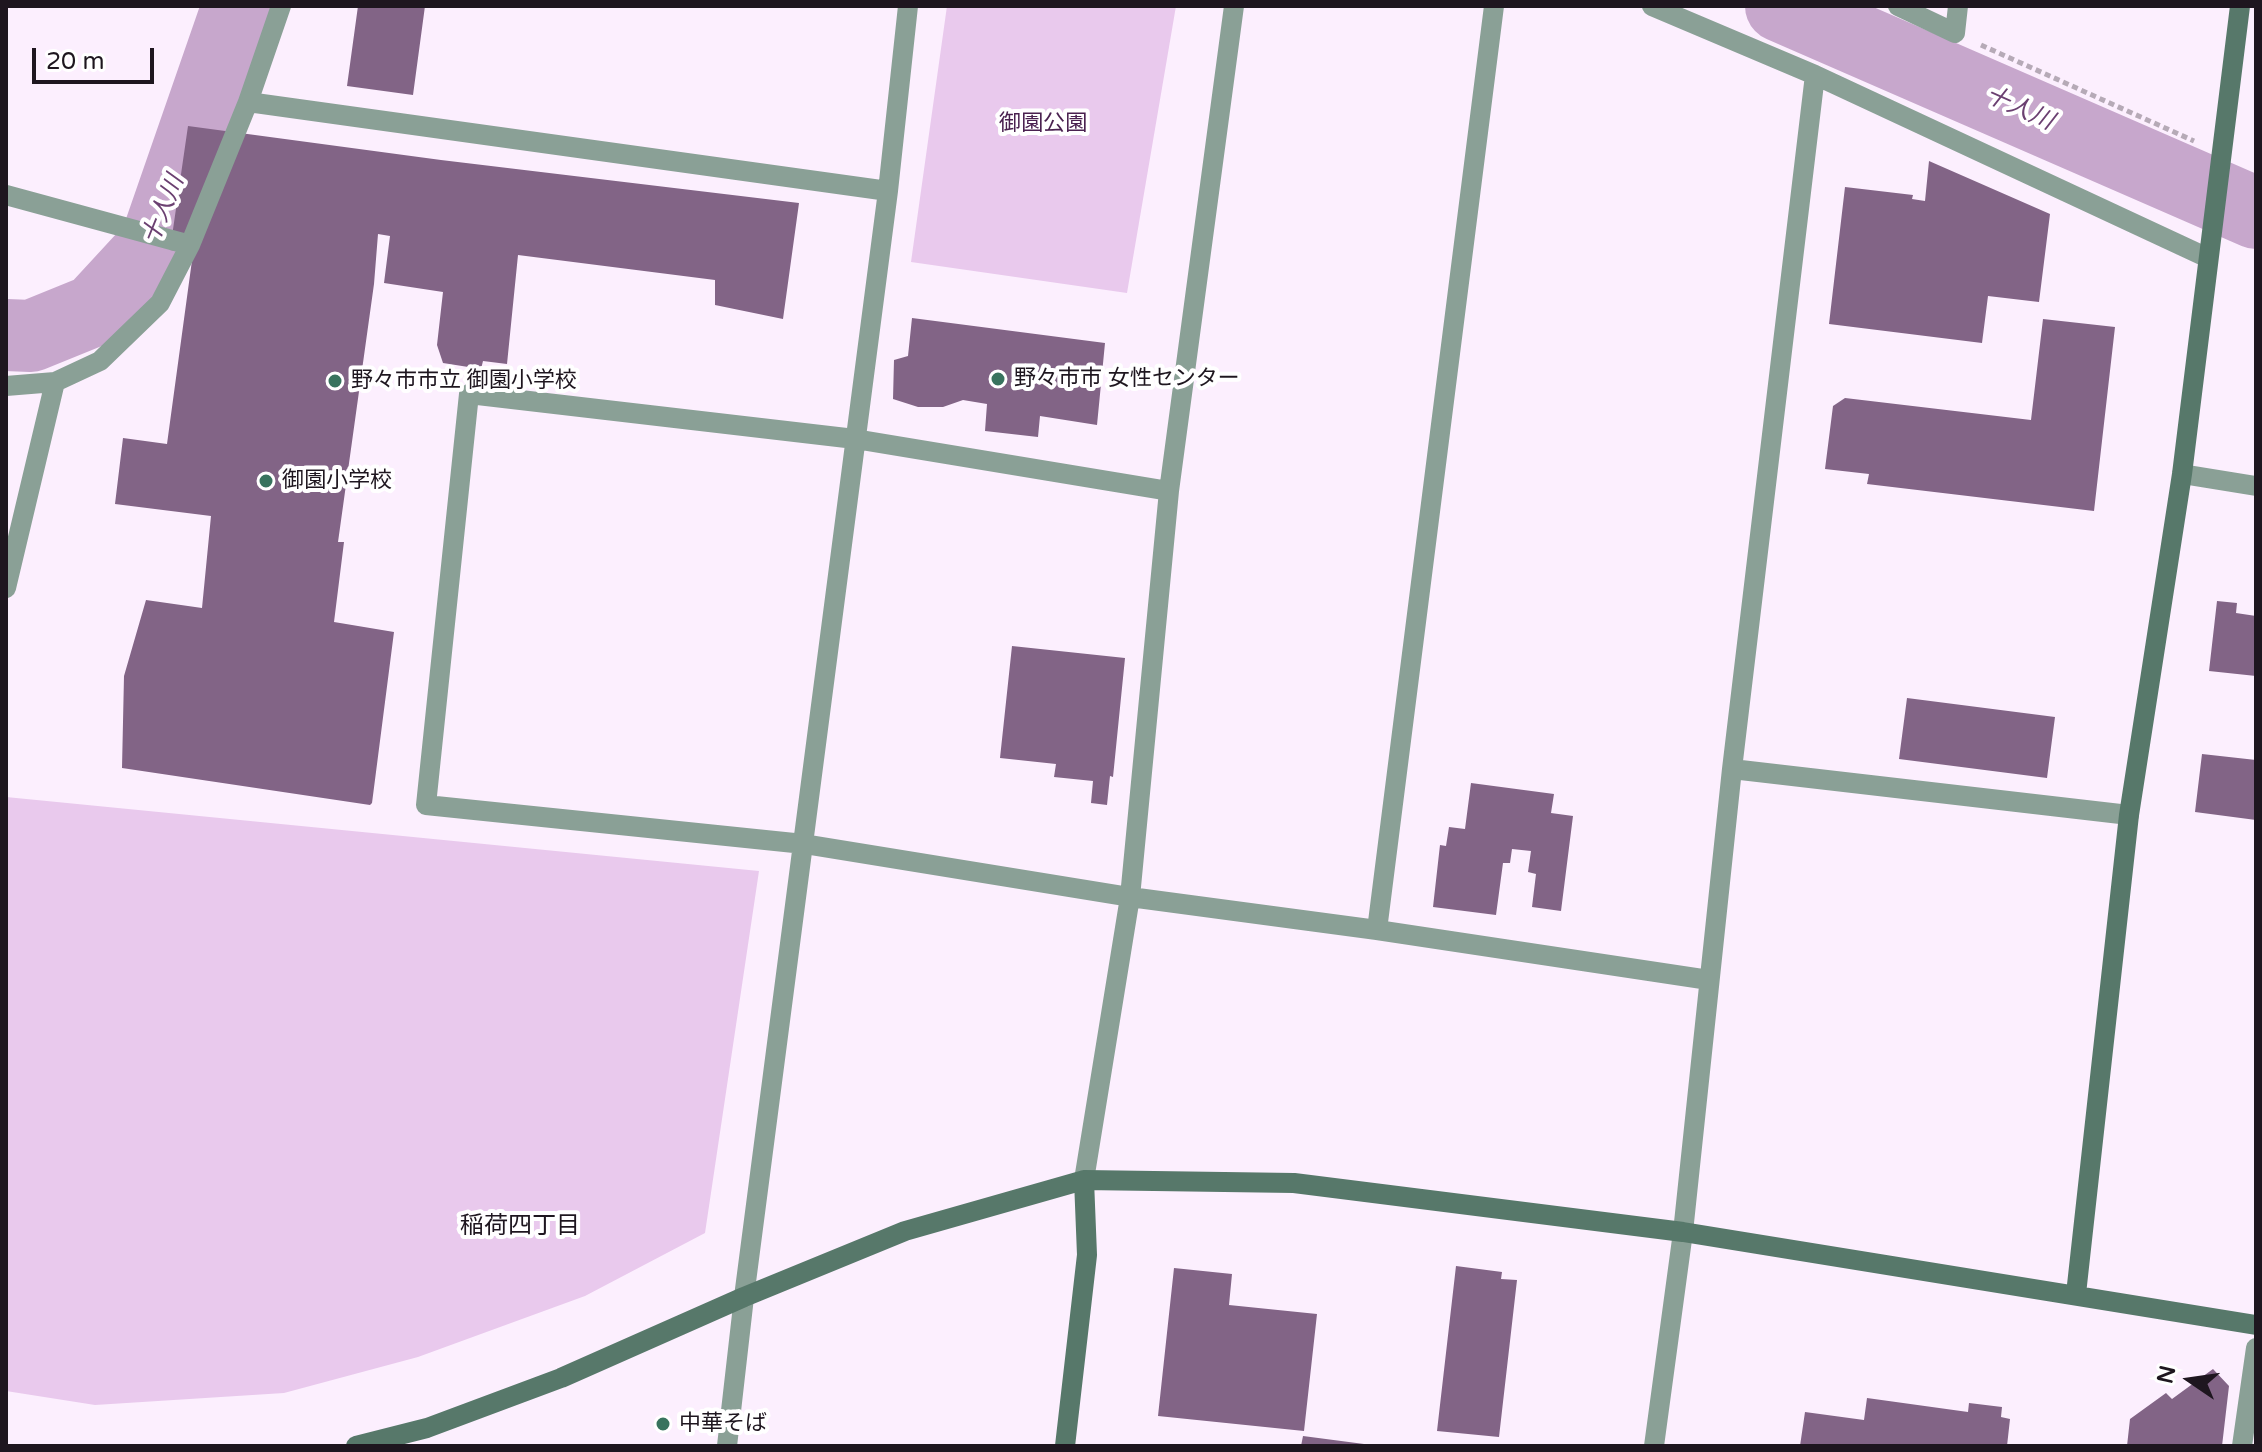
<!DOCTYPE html>
<html>
<head>
<meta charset="utf-8">
<style>
	body { margin:0 }
	#map { position:relative; width:2262px; height:1452px; overflow:hidden; background:#fceffe; font-family:"Varela Round",sans-serif }
	canvas { display:block }
	.frame { position:absolute; inset:0; border:8px solid #1e161f; pointer-events:none }
	.north { position:absolute; left:2150px; top:1340px; width:80px; height:80px; -webkit-text-stroke:6px #fff; paint-order:stroke; rotate:283deg; font-size:22px; font-weight:700; line-height:32px; text-align:center; color:#1e161f }
	.north::after { content:''; display:block; margin:auto; width:28px; height:36px; background:#1e161f; clip-path:polygon(50% 0,100% 100%,50% 72%,0 100%) }
	.scale { position:absolute; left:32px; top:48px; width:122px; height:36px; box-sizing:border-box; border:4px solid #1e161f; border-top:0; padding-left:10px; font-size:24px; line-height:28px; white-space:nowrap; color:#1e161f; -webkit-text-stroke:6px #fff; paint-order:stroke }
</style>
</head>
<body>
<div id="map">
<canvas width="2262" height="1452"></canvas>
<div class="frame"></div>
<div class="north">N</div>
<div class="scale">20 m</div>
</div>
<script>
const g = document.querySelector('canvas').getContext('2d');
g.lineJoin = 'round';
function fill(path, color) { g.fillStyle = color; g.fill(path, 'evenodd'); }
function strokePath(path, color, width, dash) { g.strokeStyle = color; g.lineWidth = width; g.lineCap = dash ? 'butt' : 'round'; g.setLineDash(dash || []); g.stroke(path); }
function drawText(font, color, halo, rows, align = 'center') {
  g.font = font + ' "Varela Round","Noto Sans JP",sans-serif'; g.lineWidth = 8; g.setLineDash([]); g.textBaseline = 'middle'; g.strokeStyle = halo; g.fillStyle = color; for (const [text, x, y, turn = 0] of rows) {
    g.save(); g.translate(x, y); g.rotate((+turn || 0) * Math.PI / 180); g.textAlign = isNaN(turn) ? turn : align; if (halo) g.strokeText(text, 0, 0); g.fillText(text, 0, 0); g.restore();
  }
}
const green = new Path2D(`
	M 947,6 L 1176,6 L 1127,293 L 911,262 Z
	M 6,797 L 759,871 L 705,1233 L 585,1296 L 418,1357 L 284,1393 L 95,1405 L 6,1391 Z`);
const river = new Path2D(`
	M 1781,6 L 2256,213
	M 6,335 L 31,336 L 95,310 L 155,245 L 238,6`);
const building = new Path2D(`
	M 358,6 L 425,6 L 413,95 L 347,86 Z
	M 188,126 L 441,160 L 799,203 L 783,319 L 715,305 L 715,280 L 518,255 L 507,364 L 483,361 L 481,369 L 443,363 L 437,345 L 443,292 L 384,283 L 390,236 L 378,234 L 374,284 L 338,542 L 344,542 L 334,622 L 394,632 L 372,803 L 370,805 L 122,768 L 124,676 L 146,600 L 202,608 L 211,516 L 115,504 L 123,438 L 167,444 L 193,253 L 170,250 Z
	M 1929,161 L 2050,214 L 2039,302 L 1988,296 L 1982,343 L 1829,324 L 1845,187 L 1913,195 L 1912,199 L 1925,201 Z
	M 912,318 L 1105,343 L 1097,425 L 1040,416 L 1038,437 L 985,431 L 987,404 L 963,400 L 943,407 L 918,407 L 893,399 L 894,360 L 908,356 Z
	M 2043,319 L 2115,327 L 2094,511 L 1867,484 L 1869,474 L 1825,469 L 1833,406 L 1845,398 L 2031,420 Z
	M 2217,601 L 2237,603 L 2236,613 L 2256,616 L 2256,676 L 2209,671 Z
	M 1012,646 L 1125,658 L 1113,777 L 1110,776 L 1107,805 L 1091,803 L 1093,781 L 1054,777 L 1056,764 L 1000,758 Z
	M 1907,698 L 2055,717 L 2047,778 L 1899,759 Z
	M 2202,754 L 2256,760 L 2256,820 L 2195,812 Z
	M 1471,783 L 1554,794 L 1551,813 L 1573,816 L 1561,911 L 1532,907 L 1536,874 L 1528,872 L 1531,851 L 1512,849 L 1510,863 L 1503,863 L 1496,915 L 1433,907 L 1440,845 L 1446,846 L 1449,827 L 1465,829 Z
	M 1456,1266 L 1502,1272 L 1501,1279 L 1517,1280 L 1499,1437 L 1437,1431 Z
	M 1174,1268 L 1232,1274 L 1229,1305 L 1317,1314 L 1304,1431 L 1158,1416 Z
	M 2213,1369 L 2229,1386 L 2222,1446 L 2127,1446 L 2130,1419 L 2166,1393 L 2172,1399 Z
	M 1867,1398 L 1968,1412 L 1969,1403 L 2002,1407 L 2001,1417 L 2010,1419 L 2007,1446 L 1800,1446 L 1805,1412 L 1864,1420 Z
	M 1303,1436 L 1364,1444 L 1363,1446 L 1301,1446 Z`);
const path = new Path2D(`
	M 1981,45 L 2194,141`);
const street = new Path2D(`
	M 1494,6 L 1377,930 L 1709,980
	M 1652,6 L 1815,75 L 2208,258
	M 1898,6 L 1955,33 L 1958,6
	M 248,102 L 888,191
	M 6,195 L 190,245
	M 6,386 L 55,382 L 100,361 L 160,303 L 190,245 L 248,102 L 281,6
	M 2182,474 L 2256,486
	M 1169,491 L 855,439 L 469,394 L 426,805 L 804,844 L 1130,897 L 1377,930
	M 6,588 L 55,382
	M 1732,769 L 2129,815
	M 1084,1180 L 1130,897 L 1169,491 L 1234,6
	M 727,1446 L 744,1297 L 888,191 L 908,6
	M 1654,1446 L 1683,1232 L 1732,769 L 1815,75
	M 2242,1446 L 2256,1348`);
const secondary = new Path2D(`
	M 2076,1294 L 2129,815 L 2182,474 L 2240,6
	M 356,1446 L 427,1428 L 561,1378 L 744,1297 L 905,1231 L 1084,1180 L 1294,1183 L 1683,1232 L 2256,1325
	M 1065,1446 L 1087,1255 L 1084,1180`);
const markers = [
	[998,379,8,"#38735e"],
	[335,381,8,"#38735e"],
	[266,481,8,"#38735e"],
	[663,1424,8,"#38735e"]
];
const parkNames = [
	["御園公園",1043,124]
];
const poiNames = [
	["野々市市 女性センター",1014,379],
	["野々市市立 御園小学校",351,381],
	["御園小学校",282,481],
	["中華そば",679,1424]
];
const waterNames = [
	["十人川",2019,109,24],
	["十人川",164,210,-68]
];
const neighbourhoodNames = [
	["稲荷四丁目",520,1227]
];
fill(green, '#e9c9ed');
strokePath(river, '#c7a7cc', 72);
fill(building, '#826486');
strokePath(path, '#b6aab7', 5, [6, 4]);
strokePath(street, '#8aa096', 20);
strokePath(secondary, '#57786a', 20);
for (const [x, y, r, color] of markers) { const dot = new Path2D(); dot.arc(x, y, r, 0, 2 * Math.PI); g.fillStyle = color; g.fill(dot); strokePath(dot, '#fff', 3); }
drawText('22px', '#4a2150', '#fff', parkNames);
drawText('22px', '#1e161f', '#fff', poiNames, 'left');
drawText('italic 24px', '#6b4071', '#fff', waterNames);
drawText('24px', '#1e161f', '#fff', neighbourhoodNames);
</script>
</body>
</html>
